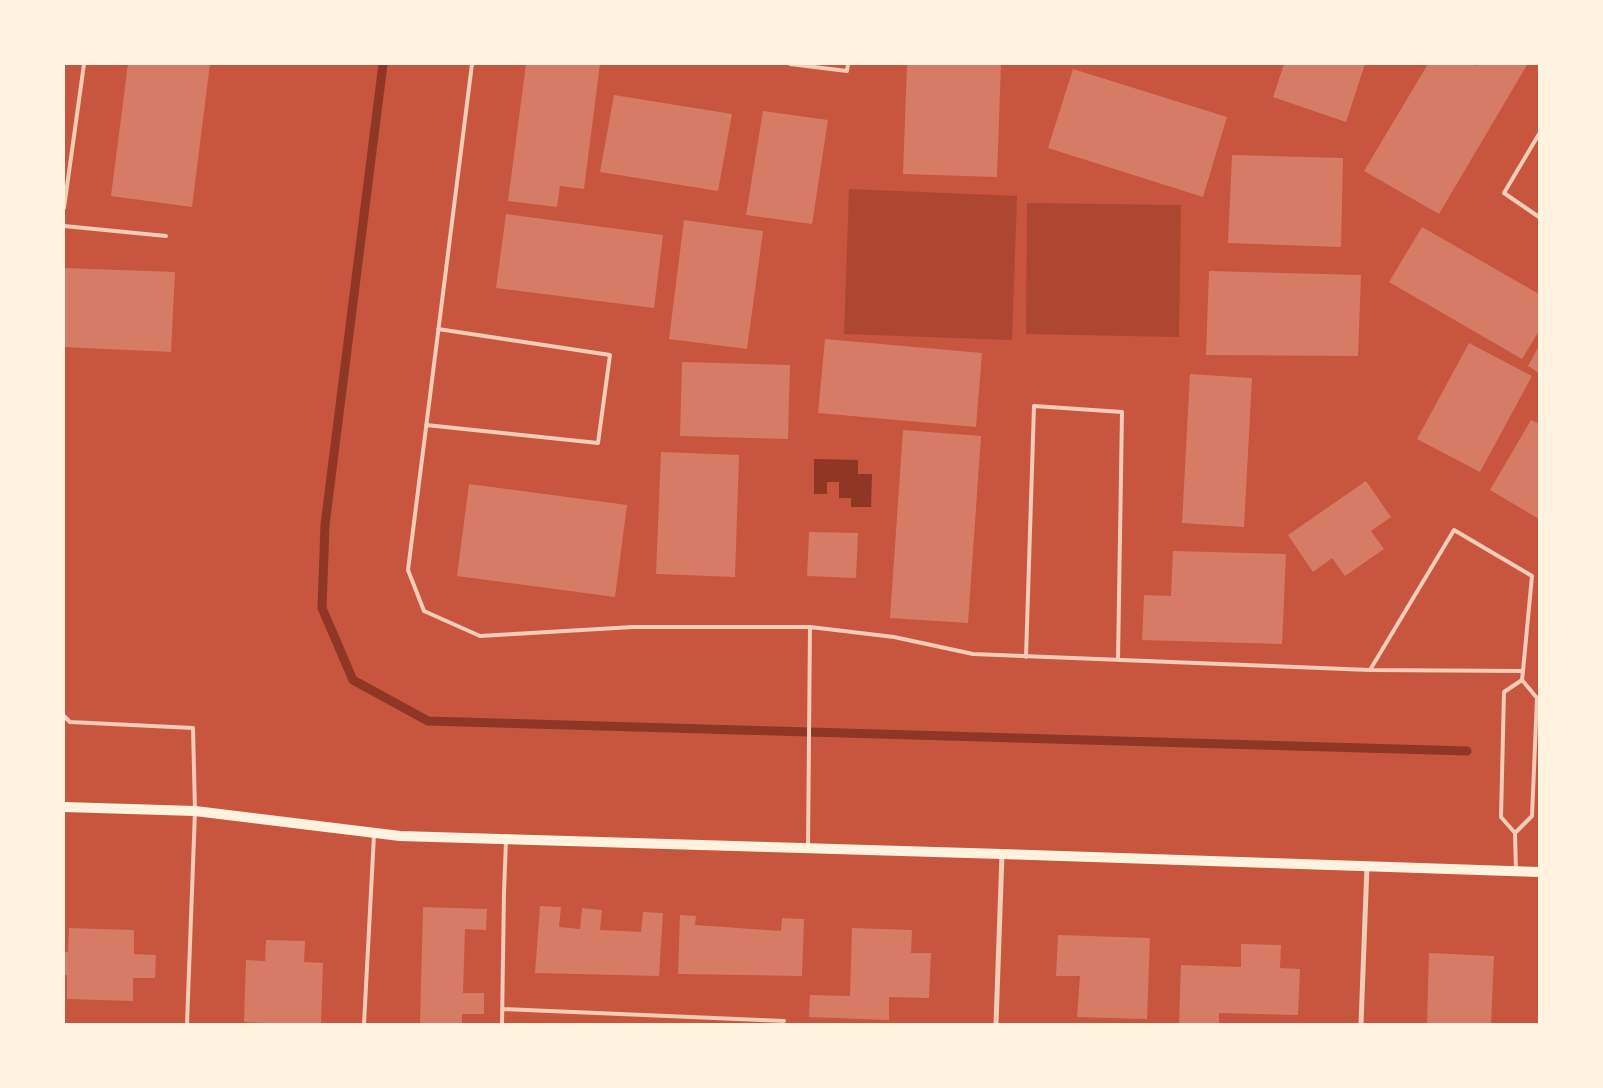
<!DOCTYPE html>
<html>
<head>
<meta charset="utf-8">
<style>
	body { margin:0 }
	#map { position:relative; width:1603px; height:1088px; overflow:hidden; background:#c8553d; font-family:"Fira Sans Condensed",sans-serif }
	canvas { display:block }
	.frame { position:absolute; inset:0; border:65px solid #fff3e0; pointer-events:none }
</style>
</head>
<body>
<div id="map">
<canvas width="1603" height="1088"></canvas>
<div class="frame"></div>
</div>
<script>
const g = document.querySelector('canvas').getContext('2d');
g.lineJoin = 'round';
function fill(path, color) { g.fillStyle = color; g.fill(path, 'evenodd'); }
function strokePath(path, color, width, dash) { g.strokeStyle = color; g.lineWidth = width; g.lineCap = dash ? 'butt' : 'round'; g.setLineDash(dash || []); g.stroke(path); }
const green = new Path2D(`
	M 849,189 L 1017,196 L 1012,340 L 844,334 Z
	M 1027,203 L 1181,205 L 1179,337 L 1026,334 Z`);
const water = new Path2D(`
	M 814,459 L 858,460 L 858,474 L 872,474 L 871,507 L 851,507 L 851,498 L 839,498 L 839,482 L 827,482 L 827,494 L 814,494 Z`);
const stream = new Path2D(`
	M 383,64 L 325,525 L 322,608 L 353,680 L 428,721 L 1467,751`);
const building = new Path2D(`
	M 128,64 L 210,64 L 192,207 L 111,196 Z
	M 526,64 L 600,64 L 584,189 L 560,186 L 557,207 L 508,201 Z
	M 907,64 L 1001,64 L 997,177 L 903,174 Z
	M 1284,64 L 1365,64 L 1346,122 L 1273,97 Z
	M 1428,64 L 1474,64 L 1477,66 L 1478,64 L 1527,65 L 1439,214 L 1364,171 Z
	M 1073,69 L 1227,117 L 1203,197 L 1048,148 Z
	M 614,95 L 732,114 L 718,191 L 600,172 Z
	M 763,111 L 828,120 L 812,224 L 746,215 Z
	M 1232,155 L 1343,158 L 1341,247 L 1228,243 Z
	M 506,214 L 663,235 L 654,308 L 496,288 Z
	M 684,220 L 763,231 L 747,349 L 669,339 Z
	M 1422,227 L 1539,294 L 1539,331 L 1522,359 L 1389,282 Z
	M 64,268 L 175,272 L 171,352 L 64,347 Z
	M 1209,271 L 1361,275 L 1358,356 L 1206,355 Z
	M 825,339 L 982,353 L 976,427 L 818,413 Z
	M 1469,343 L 1532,376 L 1480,472 L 1417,439 Z
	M 1539,346 L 1539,373 L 1528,366 Z
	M 682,362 L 790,365 L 788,439 L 680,436 Z
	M 1190,374 L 1252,378 L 1244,527 L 1182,523 Z
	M 1531,420 L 1539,424 L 1539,519 L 1490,490 Z
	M 903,430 L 981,436 L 968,623 L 890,618 Z
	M 661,452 L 739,455 L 735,577 L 656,574 Z
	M 1366,481 L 1391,517 L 1371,531 L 1384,549 L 1345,576 L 1332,558 L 1313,572 L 1288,535 Z
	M 469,484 L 627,505 L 615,597 L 457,576 Z
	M 809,532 L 858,533 L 856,578 L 807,576 Z
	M 1173,551 L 1286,554 L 1282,644 L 1142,640 L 1144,595 L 1171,596 Z
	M 540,906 L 561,907 L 559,927 L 580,929 L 582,908 L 602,910 L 600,930 L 641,932 L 643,912 L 663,913 L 659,976 L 535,973 Z
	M 423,907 L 487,909 L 486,930 L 465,929 L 463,993 L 484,993 L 484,1014 L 462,1014 L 462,1024 L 420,1024 Z
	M 680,915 L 696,916 L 695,925 L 781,931 L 782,918 L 804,919 L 802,976 L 678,974 Z
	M 69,928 L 134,930 L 134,954 L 156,955 L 155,978 L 133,978 L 133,1001 L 67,999 L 67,975 L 64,975 L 64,952 L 68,952 Z
	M 852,928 L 912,930 L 911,953 L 931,953 L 929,998 L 889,997 L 889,1020 L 809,1017 L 810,995 L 850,996 Z
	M 1058,935 L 1150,938 L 1147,1019 L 1077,1017 L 1080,976 L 1056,976 Z
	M 266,940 L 305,941 L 304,962 L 323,963 L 321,1024 L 263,1024 L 263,1023 L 244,1022 L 246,960 L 265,961 Z
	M 1241,944 L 1281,945 L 1280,968 L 1300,969 L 1298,1015 L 1219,1013 L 1219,1024 L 1179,1024 L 1181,965 L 1241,967 Z
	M 1429,953 L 1494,956 L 1491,1024 L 1427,1024 Z`);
const service = new Path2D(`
	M 472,64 L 408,570 L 424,611 L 480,636 L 633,627 L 810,627 L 808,847
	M 790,64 L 847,71 L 848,64
	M 1539,134 L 1504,193 L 1539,217
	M 64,208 L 84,64
	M 64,226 L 166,236
	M 426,425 L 598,443 L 610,355 L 438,329
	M 810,627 L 894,637 L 973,654 L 1370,670
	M 1026,657 L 1034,406 L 1122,412 L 1118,660
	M 1522,680 L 1523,671 L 1532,576 L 1454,530 L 1370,670 L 1523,671
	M 64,716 L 70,722 L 193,728 L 195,811 L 187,1024
	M 1515,833 L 1532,816 L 1537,698 L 1522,680 L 1504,692 L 1501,817 L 1515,833 L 1516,871
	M 503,1009 L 784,1021
	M 364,1024 L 374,835
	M 502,1024 L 504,892 L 506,841`);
const minor = new Path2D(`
	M 996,1024 L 1002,854
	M 1361,1024 L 1367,866`);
const secondary = new Path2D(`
	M 64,807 L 195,811 L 400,836 L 1002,854 L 1539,872`);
fill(green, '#ae4732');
fill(water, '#8f3625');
strokePath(stream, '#8f3625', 9);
fill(building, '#d67c66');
strokePath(service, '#f1ccb7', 4);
strokePath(minor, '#f1ccb7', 5);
strokePath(secondary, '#fff3e0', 10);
</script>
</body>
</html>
